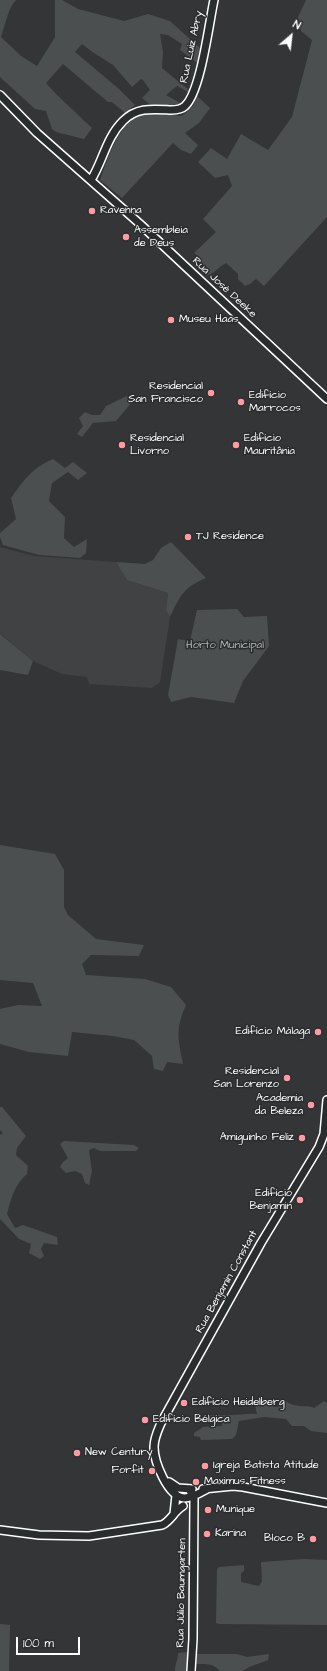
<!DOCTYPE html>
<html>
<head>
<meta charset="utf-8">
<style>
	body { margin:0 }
	#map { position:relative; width:327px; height:1671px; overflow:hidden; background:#333536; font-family:"Architects Daughter",sans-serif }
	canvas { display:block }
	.north { position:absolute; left:271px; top:16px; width:40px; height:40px; -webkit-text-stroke:3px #2a2d2e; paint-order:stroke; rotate:28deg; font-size:11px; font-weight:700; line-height:16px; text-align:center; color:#fff }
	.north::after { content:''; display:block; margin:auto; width:14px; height:18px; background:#fff; clip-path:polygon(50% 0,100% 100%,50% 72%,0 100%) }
	.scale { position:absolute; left:16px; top:1637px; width:64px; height:18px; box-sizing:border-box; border:2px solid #fff; border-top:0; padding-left:5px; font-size:12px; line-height:14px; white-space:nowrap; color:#fff; -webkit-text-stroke:3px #2a2d2e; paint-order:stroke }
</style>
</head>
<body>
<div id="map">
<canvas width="327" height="1671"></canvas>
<div class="north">N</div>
<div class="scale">100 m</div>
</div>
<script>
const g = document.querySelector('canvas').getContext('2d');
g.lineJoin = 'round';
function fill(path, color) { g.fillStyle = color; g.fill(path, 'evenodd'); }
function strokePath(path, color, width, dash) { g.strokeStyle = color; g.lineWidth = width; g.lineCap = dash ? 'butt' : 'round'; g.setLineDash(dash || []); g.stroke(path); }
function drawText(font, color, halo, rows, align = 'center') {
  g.font = font + ' "Architects Daughter",sans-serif'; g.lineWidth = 3; g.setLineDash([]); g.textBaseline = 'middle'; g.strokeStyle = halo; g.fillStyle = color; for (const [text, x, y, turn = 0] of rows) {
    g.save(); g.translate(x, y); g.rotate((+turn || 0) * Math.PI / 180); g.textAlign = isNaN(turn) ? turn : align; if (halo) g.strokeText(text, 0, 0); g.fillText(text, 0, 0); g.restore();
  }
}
const built = new Path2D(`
	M 0,547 L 34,556 L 116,562 L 127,580 L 168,593 L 166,609 L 170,617 L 160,682 L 152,688 L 89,684 L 87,677 L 62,674 L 33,661 L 2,635 L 0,634 Z`);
const green = new Path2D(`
	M 0,0 L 16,0 C 8,8 5,26 1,37 L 21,56 L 37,66 L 55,37 L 55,0 L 62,0 L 78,9 L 124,21 L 148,14 L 170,21 L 200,48 L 197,63 L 180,50 L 182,44 L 168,35 L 160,34 L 163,52 L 162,68 L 190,91 L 188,92 L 177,86 L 166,95 L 182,104 L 176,107 L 152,106 L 142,98 L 150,90 L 143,80 L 141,79 L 132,87 L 113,65 L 91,51 L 82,44 L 75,52 L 119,89 L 135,105 L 125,113 L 112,102 L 108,102 L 63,64 L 46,83 L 57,95 L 92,128 L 84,139 L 56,132 L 52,129 L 46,111 L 35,109 L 0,77 Z
	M 306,0 L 327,0 L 327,217 L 264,286 L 256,279 L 250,284 L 245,286 L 238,279 L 238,274 L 226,263 C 219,267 212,275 206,276 L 202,272 L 203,265 L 198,256 L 194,253 L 216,232 L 203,219 L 232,186 L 228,175 L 215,178 L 198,162 L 211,148 L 227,159 L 241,134 L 268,150 L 292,117 L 312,40 L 301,31 L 297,19 Z
	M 197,96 L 210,108 L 199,123 L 185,133 L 198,145 L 191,154 L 181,150 L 173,143 L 122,198 L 100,180 C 108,158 121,112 151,113 C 161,113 171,115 182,116 L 193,106 Z
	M 127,396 L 132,402 L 116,421 L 93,423 L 82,437 L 77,434 L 83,426 L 79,418 L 85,412 L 92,415 L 100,415 L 106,406 Z
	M 53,459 L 65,468 L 73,462 L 87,473 L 78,480 L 68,472 L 52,483 L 49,501 L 65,517 L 64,538 L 74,547 L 87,539 L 86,553 L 80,558 L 39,555 L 3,545 L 0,537 L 0,533 L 16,519 L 11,498 C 24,480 32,468 53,459 Z
	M 171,542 L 206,578 C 184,587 180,596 170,617 L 166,610 L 168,593 L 127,580 L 116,562 L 145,564 L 153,560 L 161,548 Z
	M 237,609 L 244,617 L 267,616 L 269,646 L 243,681 L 234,703 L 191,697 L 171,702 L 168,695 L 178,639 L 190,641 L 197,610 Z
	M 0,634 L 33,661 L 28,675 L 0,670 Z
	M 0,845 L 55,854 L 64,870 L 64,907 L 68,915 L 96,939 L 144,945 L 139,956 L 91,955 L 82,964 L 86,975 L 145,979 L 171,987 L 186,1005 C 175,1030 178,1038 183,1064 L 167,1062 L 163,1071 L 154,1069 L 152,1056 L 134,1040 L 113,1036 L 72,1032 L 68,1056 L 29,1052 L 0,1044 L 0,1009 L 18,1005 L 42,1006 L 33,983 L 0,980 Z
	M 0,1107 L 2,1107 L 26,1136 L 17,1148 L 16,1155 L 28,1166 L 27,1174 C 15,1184 11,1198 7,1214 L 15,1228 L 23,1225 L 57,1237 L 58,1245 L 44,1243 L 41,1249 L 44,1256 L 40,1259 L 29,1253 L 31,1244 L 19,1239 L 0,1219 L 0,1135 L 3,1133 L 0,1130 Z
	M 64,1141 L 134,1145 L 139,1148 L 136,1151 L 100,1151 L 94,1148 L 89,1150 L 92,1171 L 89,1185 L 85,1183 L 82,1174 L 75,1171 L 66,1173 L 60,1167 L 63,1162 L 68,1158 L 60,1144 Z
	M 279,1399 C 285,1400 289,1404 294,1405 C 301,1407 308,1405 314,1408 L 324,1401 L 327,1403 L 327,1433 L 311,1431 L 304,1426 L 292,1426 L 286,1419 L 264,1417 L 239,1421 L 236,1435 L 232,1439 L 201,1440 L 200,1437 L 194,1436 L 194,1433 L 203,1427 L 222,1426 L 222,1420 L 216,1418 L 209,1420 L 207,1416 C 215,1414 222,1416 230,1415 C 240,1415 246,1413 257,1414 L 255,1405 L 263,1404 L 278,1407 Z
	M 304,1559 L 327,1560 L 327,1625 L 219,1624 L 216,1623 L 217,1569 L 219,1567 L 244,1565 L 244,1571 L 241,1573 L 241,1582 L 259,1586 L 262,1581 L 261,1562 Z
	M 0,1624 L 10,1625 L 9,1671 L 0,1671 Z
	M 187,1652 L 189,1656 L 188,1671 L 175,1671 C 175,1664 178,1660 178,1653 Z
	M 197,1654 L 237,1654 L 247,1657 L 269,1654 L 268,1660 C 260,1664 250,1665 243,1671 L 220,1671 C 213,1663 206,1664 196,1664 Z`);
const secondary = new Path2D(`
	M 0,95 L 37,133 L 140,224 L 327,399
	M 91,180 C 103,161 106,138 123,121 C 137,107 152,109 171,110 C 176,110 182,109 185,106 C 201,91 209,23 214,0
	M 169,1482 L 178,1488 L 192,1489
	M 189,1489 L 194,1498 L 193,1639 L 191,1671
	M 203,1489 L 233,1486 L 243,1487 L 327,1503
	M 207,1489 C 200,1493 192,1498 184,1498 C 167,1496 154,1461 154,1447 C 154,1438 158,1430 161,1423 L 261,1243 L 319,1147 L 324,1134 L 327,1100
	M 174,1514 L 176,1495
	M 0,1530 L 39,1535 L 89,1536 L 162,1525 C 171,1521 174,1511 183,1506`);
const markers = [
	[92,211,4,"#ff9aa2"],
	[126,237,4,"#ff9aa2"],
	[171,320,4,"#ff9aa2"],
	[211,393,4,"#ff9aa2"],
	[241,402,4,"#ff9aa2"],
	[122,445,4,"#ff9aa2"],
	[236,445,4,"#ff9aa2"],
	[188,537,4,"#ff9aa2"],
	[318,1032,4,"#ff9aa2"],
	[287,1078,4,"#ff9aa2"],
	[311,1105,4,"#ff9aa2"],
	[302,1138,4,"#ff9aa2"],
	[300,1200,4,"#ff9aa2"],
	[184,1403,4,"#ff9aa2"],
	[145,1420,4,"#ff9aa2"],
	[77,1453,4,"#ff9aa2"],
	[205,1466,4,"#ff9aa2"],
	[152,1471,4,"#ff9aa2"],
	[196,1482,4,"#ff9aa2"],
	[208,1510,4,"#ff9aa2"],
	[207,1534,4,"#ff9aa2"],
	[313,1539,4,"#ff9aa2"]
];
const streetNames = [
	["Rua Luiz Abry",192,47,-78],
	["Rua José Deeke",224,288,43],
	["Rua Benjamin Constant",227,1282,-61],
	["Rua Júlio Baumgarten",182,1593,-89]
];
const poiNames = [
	["Ravenna",100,211],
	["Assembleia",134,231],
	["de Deus",134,244],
	["Museu Haas",179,320],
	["Residencial",203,387,"right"],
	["San Francisco",203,400,"right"],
	["Edifício",249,396],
	["Marrocos",249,409],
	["Residencial",130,439],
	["Livorno",130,452],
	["Edifício",244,439],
	["Mauritânia",244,452],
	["TJ Residence",196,537],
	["Edifício Málaga",310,1032,"right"],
	["Residencial",279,1072,"right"],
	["San Lorenzo",279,1085,"right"],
	["Academia",303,1099,"right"],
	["da Beleza",303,1112,"right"],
	["Amiguinho Feliz",294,1138,"right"],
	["Edifício",292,1194,"right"],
	["Benjamin",292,1207,"right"],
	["Edifício Heidelberg",192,1403],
	["Edifício Bélgica",153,1420],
	["New Century",85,1453],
	["Igreja Batista Atitude",213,1466],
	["Forfit",144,1471,"right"],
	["Maximus Fitness",204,1482],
	["Munique",216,1510],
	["Karina",215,1534],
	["Bloco B",305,1539,"right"]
];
const parkNames = [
	["Horto Municipal",225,646]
];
fill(built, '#404243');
fill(green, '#4c4f50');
strokePath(secondary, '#fff', 10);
strokePath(secondary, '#2a2d2e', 7);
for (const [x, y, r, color] of markers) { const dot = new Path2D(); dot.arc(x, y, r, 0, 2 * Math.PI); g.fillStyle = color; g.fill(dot); strokePath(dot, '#2a2d2e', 1.5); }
drawText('11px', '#fff', '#2a2d2e', streetNames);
drawText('11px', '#fff', '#2a2d2e', poiNames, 'left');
drawText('11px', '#b7b9b9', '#2a2d2e', parkNames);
</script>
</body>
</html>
